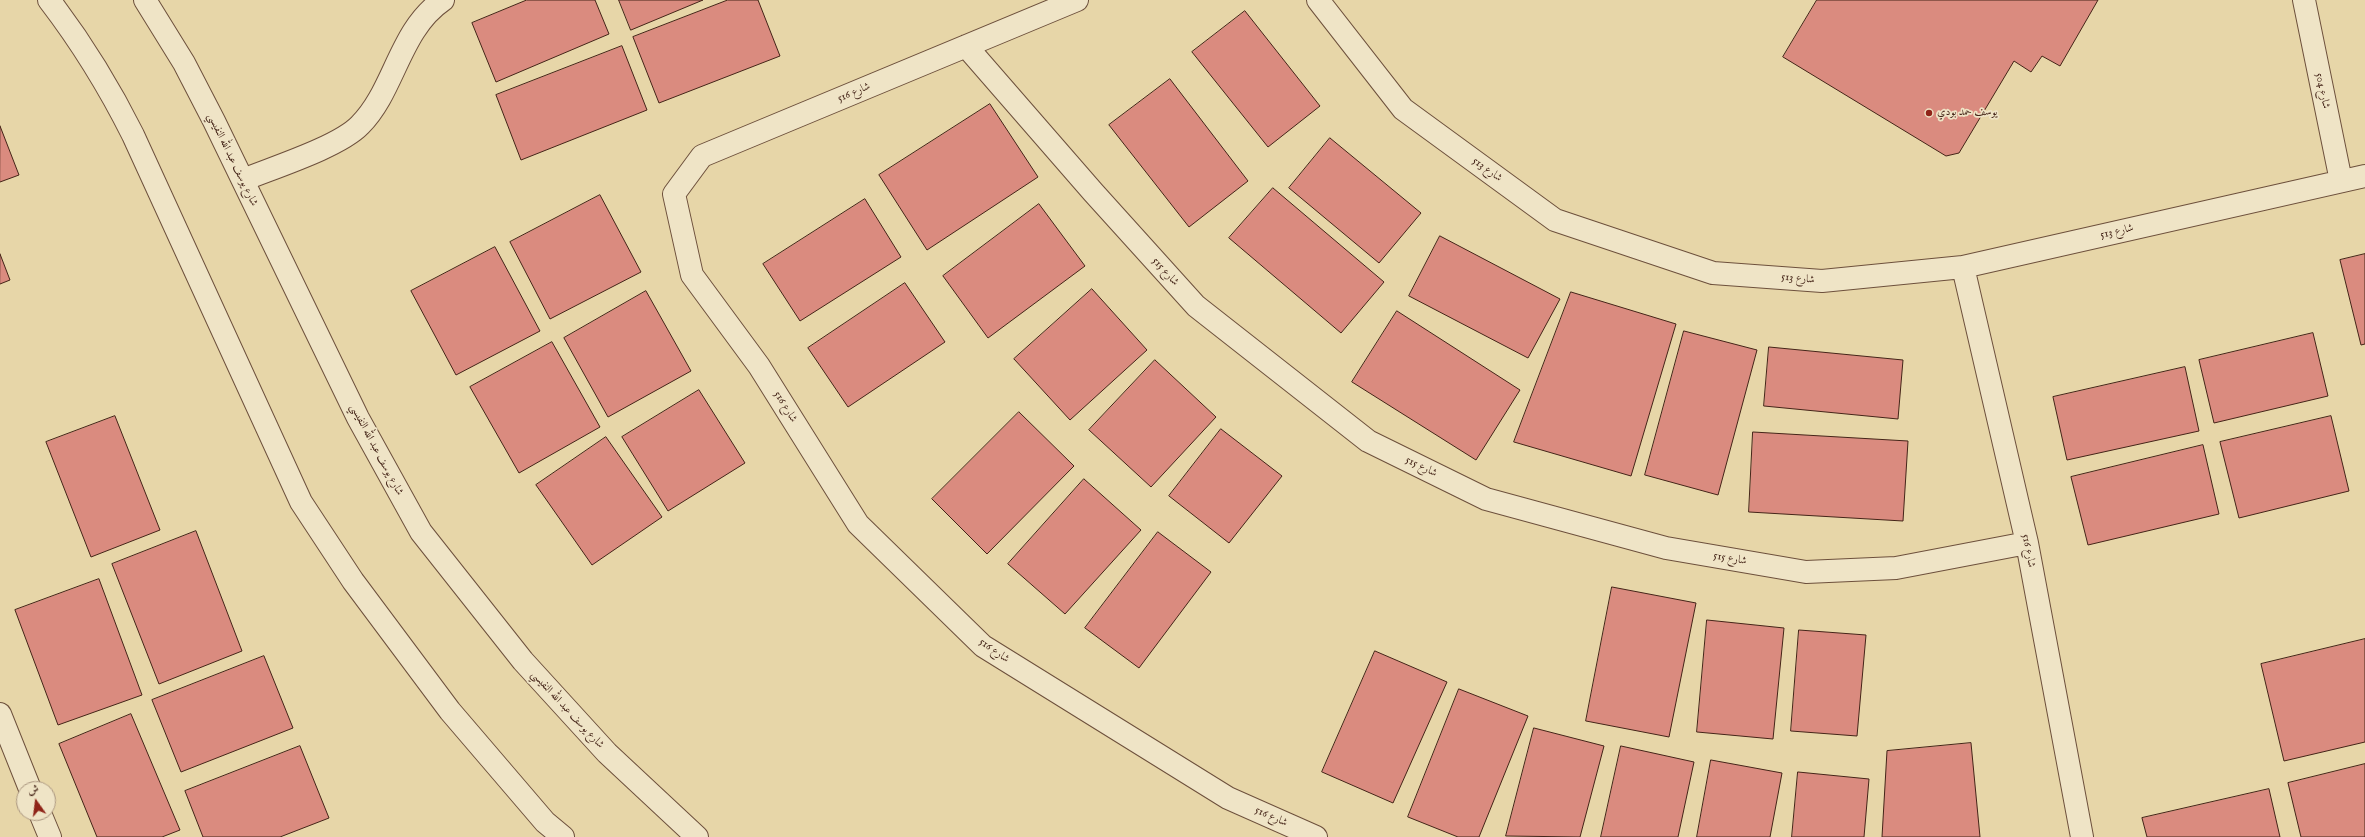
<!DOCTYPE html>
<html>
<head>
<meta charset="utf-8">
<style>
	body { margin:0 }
	#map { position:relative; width:2365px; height:837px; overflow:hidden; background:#e7d6a8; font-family:"IM FELL English",Amiri,serif }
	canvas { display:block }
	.north { position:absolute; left:16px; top:781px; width:40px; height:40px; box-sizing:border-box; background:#efe4c6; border:1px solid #ab9780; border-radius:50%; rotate:346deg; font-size:11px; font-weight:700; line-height:16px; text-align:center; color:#442418 }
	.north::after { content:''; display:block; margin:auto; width:14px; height:18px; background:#8f2418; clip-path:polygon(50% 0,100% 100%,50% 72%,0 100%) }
</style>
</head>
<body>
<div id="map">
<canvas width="2365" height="837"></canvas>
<div class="north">ش</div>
</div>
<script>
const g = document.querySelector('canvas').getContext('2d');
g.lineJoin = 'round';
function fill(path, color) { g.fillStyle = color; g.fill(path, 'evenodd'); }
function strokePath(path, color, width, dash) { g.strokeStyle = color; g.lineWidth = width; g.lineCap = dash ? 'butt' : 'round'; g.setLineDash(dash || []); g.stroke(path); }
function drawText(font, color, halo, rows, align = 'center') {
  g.font = font + ' "IM FELL English",Amiri,serif'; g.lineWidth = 3.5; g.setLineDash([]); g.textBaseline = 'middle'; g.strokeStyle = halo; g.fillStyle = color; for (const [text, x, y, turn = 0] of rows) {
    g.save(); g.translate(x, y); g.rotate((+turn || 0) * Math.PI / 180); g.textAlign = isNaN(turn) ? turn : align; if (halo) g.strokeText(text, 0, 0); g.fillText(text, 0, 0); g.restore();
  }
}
const building = new Path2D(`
	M 527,0 L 595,0 L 609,34 L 496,82 L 472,23 Z
	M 619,0 L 703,0 L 631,30 Z
	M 728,0 L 758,0 L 780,56 L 659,103 L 633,37 Z
	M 1817,0 L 2098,0 L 2060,66 L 2042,56 L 2031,72 L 2014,61 L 1959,153 L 1946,156 L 1783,57 Z
	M 1245,11 L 1320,106 L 1268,147 L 1192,52 Z
	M 622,46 L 647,110 L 521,160 L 496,95 Z
	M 1170,79 L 1248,181 L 1189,227 L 1109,125 Z
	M 990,104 L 1038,177 L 927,250 L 879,175 Z
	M 0,126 L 19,175 L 0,182 Z
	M 1330,138 L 1421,213 L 1379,263 L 1289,188 Z
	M 1273,188 L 1384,282 L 1341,333 L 1229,238 Z
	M 600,195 L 641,272 L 550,319 L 510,242 Z
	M 865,199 L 901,257 L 800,321 L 763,264 Z
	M 1039,204 L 1085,266 L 988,338 L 943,276 Z
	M 1440,236 L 1560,299 L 1528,358 L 1409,296 Z
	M 495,247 L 540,331 L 456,375 L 411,291 Z
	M 0,254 L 10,280 L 0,284 Z
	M 2365,254 L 2365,344 L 2361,345 L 2340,260 Z
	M 905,283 L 945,342 L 848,407 L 808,348 Z
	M 1092,289 L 1147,350 L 1070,420 L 1014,359 Z
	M 646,291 L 691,371 L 608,417 L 564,338 Z
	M 1571,292 L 1676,324 L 1631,476 L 1514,442 Z
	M 1397,311 L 1520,390 L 1476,460 L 1352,382 Z
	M 1684,331 L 1757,350 L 1718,495 L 1645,475 Z
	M 2313,333 L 2328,396 L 2214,423 L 2199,360 Z
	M 552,342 L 600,427 L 519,473 L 470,387 Z
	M 1769,347 L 1903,360 L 1898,419 L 1764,406 Z
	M 1155,360 L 1216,417 L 1151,487 L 1089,430 Z
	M 2185,367 L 2199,431 L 2067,460 L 2053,397 Z
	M 699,390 L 745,463 L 668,511 L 622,437 Z
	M 1019,412 L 1074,466 L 987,554 L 932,499 Z
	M 115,416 L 160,530 L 91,557 L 46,442 Z
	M 2331,416 L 2349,491 L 2239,518 L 2220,442 Z
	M 1221,429 L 1282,476 L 1229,543 L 1169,496 Z
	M 1753,432 L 1908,441 L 1903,521 L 1749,512 Z
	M 606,437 L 662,517 L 592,565 L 536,485 Z
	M 2203,445 L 2219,514 L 2088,545 L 2071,477 Z
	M 1084,479 L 1141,530 L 1065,614 L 1008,564 Z
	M 196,531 L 242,651 L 159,684 L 112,564 Z
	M 1158,532 L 1211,572 L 1139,668 L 1085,628 Z
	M 99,579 L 142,695 L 58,725 L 15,610 Z
	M 1612,587 L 1696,603 L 1669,737 L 1586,721 Z
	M 1707,620 L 1784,628 L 1773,739 L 1697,732 Z
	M 1799,630 L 1866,635 L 1857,736 L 1791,731 Z
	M 2365,639 L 2365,742 L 2284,761 L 2261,664 Z
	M 1375,651 L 1447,682 L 1393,803 L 1322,772 Z
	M 264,656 L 293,728 L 181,772 L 152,700 Z
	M 1459,689 L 1528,716 L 1479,837 L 1458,837 L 1408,817 Z
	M 131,714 L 180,830 L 162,837 L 97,837 L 59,744 Z
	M 1534,728 L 1604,746 L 1580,837 L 1506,836 Z
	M 1971,743 L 1980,837 L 1882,837 L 1887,751 Z
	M 300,746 L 329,818 L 280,837 L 203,837 L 185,791 Z
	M 1621,746 L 1694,762 L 1678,837 L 1601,837 Z
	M 1711,760 L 1782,773 L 1770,837 L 1697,837 Z
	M 2365,764 L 2365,837 L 2301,837 L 2288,783 Z
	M 1798,772 L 1869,779 L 1864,837 L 1792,837 Z
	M 2269,789 L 2280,837 L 2147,837 L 2142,818 Z`);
const minor = new Path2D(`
	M 49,0 C 82,43 109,87 133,135 L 301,502 L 353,581 L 450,711 L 545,822 L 563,837
	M 145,0 L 184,63 L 214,121 L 358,418 L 421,532 L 523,661 L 607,753 L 697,837
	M 1077,0 L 702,156 L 674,194 L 692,275 L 759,366 L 858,524 L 983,646 L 1228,798 L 1316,837
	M 1318,0 L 1403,109 L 1555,220 L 1713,273 L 1822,281 L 1963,267 L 2365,176
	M 2304,0 L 2341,181
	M 966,46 L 1093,192 L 1196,306 L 1368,441 L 1486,499 L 1666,548 L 1806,572 L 1896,568 L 2027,543
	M 243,180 C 272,168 339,147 360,125 C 395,90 399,30 443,0
	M 1963,267 L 2027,543 L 2082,837
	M 0,714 L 30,789
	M 40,813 L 50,837`);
const markers = [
	[1929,113,4,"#8f2418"]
];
const streetNames = [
	["شارع 504",2322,91,78],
	["شارع 516",854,93,-23],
	["شارع يوسف عبد الله النفيسي",232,160,64],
	["شارع 513",1487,170,36],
	["شارع 513",2117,232,-13],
	["شارع 515",1165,272,48],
	["شارع 513",1798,279,5],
	["شارع 516",785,407,58],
	["شارع يوسف عبد الله النفيسي",376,450,62],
	["شارع 515",1421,467,26],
	["شارع 516",2028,551,79],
	["شارع 515",1730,559,10],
	["شارع 516",994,651,35],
	["شارع يوسف عبد الله النفيسي",567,710,47],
	["شارع 516",1271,817,24]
];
const poiNames = [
	["يوسف حمد بودي",1937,113]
];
fill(building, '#da8b7f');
strokePath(building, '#442418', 1);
strokePath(minor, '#6d503c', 24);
strokePath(minor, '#efe4c6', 22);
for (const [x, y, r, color] of markers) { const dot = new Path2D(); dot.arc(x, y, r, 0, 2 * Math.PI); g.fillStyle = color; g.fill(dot); strokePath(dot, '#efe4c6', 1.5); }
drawText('11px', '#442418', '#efe4c6', streetNames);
drawText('11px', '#442418', '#efe4c6', poiNames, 'left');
</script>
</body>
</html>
